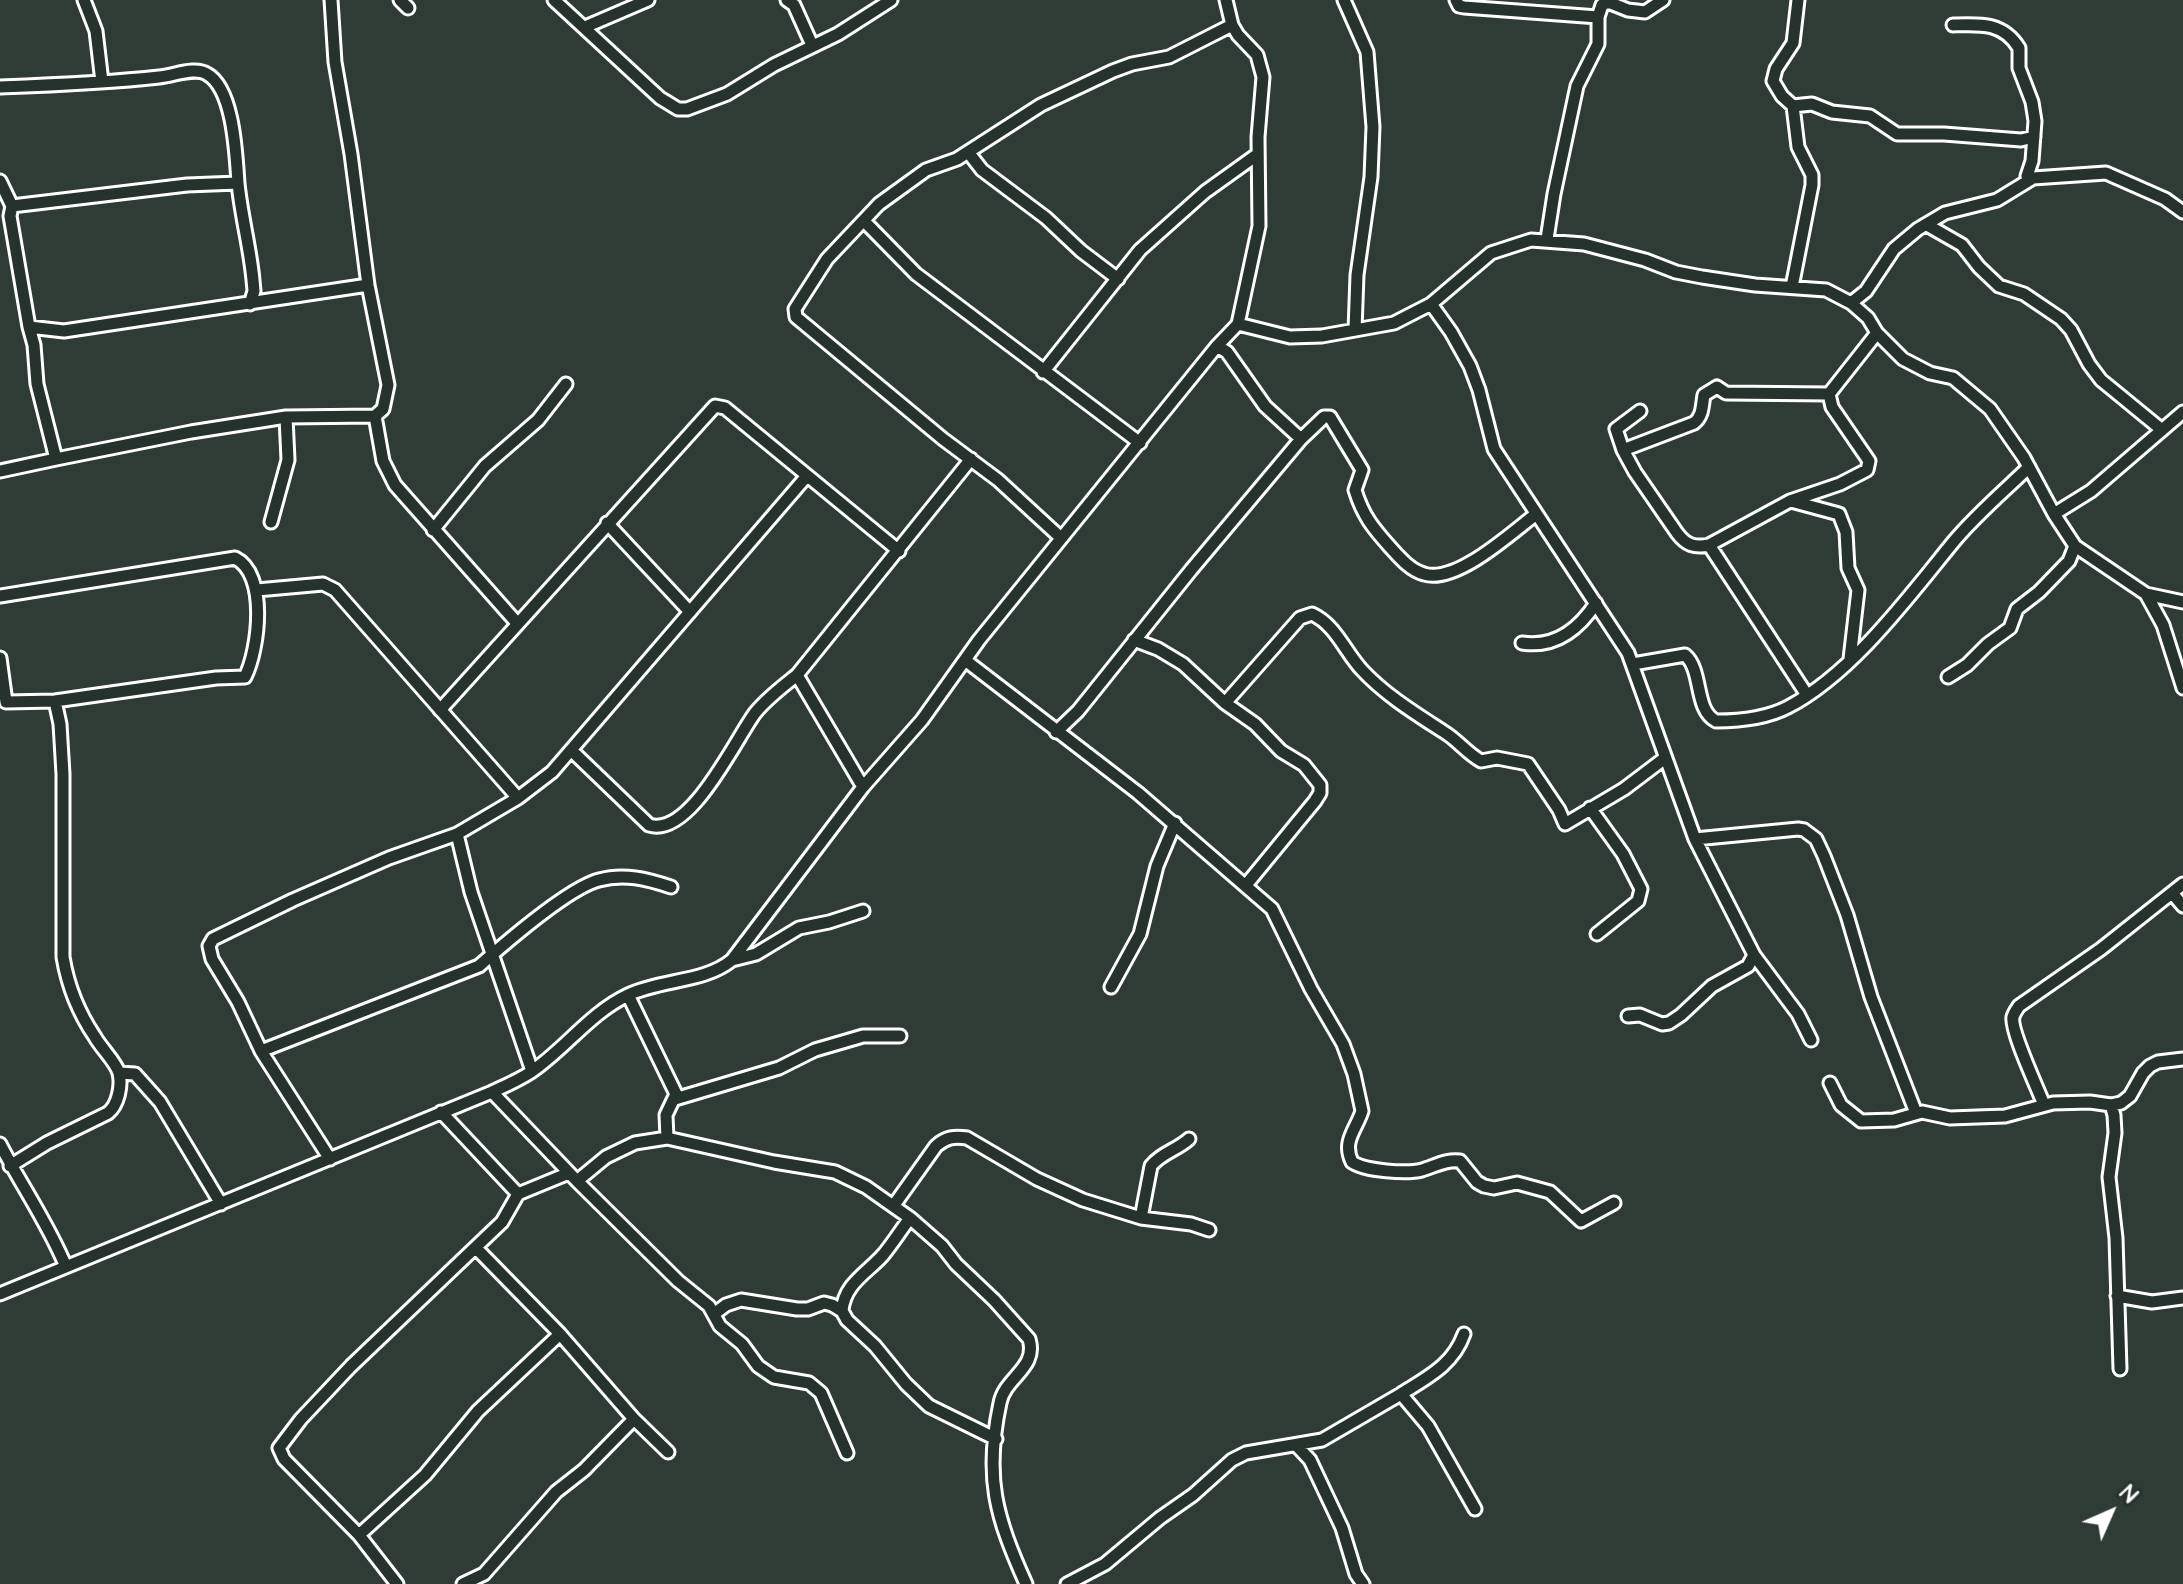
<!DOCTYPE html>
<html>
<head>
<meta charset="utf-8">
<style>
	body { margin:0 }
	#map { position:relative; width:2183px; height:1584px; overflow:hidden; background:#2f3b35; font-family:"Architects Daughter",sans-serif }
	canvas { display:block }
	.north { position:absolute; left:2071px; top:1472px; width:80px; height:80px; -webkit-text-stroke:6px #26332d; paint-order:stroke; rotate:45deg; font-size:22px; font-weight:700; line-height:32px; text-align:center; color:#fff }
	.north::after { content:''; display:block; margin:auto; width:28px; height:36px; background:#fff; clip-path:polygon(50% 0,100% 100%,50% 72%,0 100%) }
</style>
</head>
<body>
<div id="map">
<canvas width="2183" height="1584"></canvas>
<div class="north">N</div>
</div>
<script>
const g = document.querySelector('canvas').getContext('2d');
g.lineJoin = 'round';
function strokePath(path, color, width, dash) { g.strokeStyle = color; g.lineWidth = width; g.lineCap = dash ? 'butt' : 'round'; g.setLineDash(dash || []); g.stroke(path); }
const street = new Path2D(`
	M 84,0 L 96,31 L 102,82
	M 400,0 L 408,8
	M 554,0 L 660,98 L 678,109 L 687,109 L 727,94 L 774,65 L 838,34 L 891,0
	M 787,0 L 794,5 L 812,45
	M 1344,0 L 1367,52 L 1373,127 L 1371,177 L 1357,275 L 1355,330
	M 1456,0 L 1459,6 L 1464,7 L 1598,17
	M 1953,25 C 1980,24 2003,22 2019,48 L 2019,68 L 2032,102 L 2035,121 L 2032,161 L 2027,176 L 2033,178
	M 585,27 L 648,0
	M 0,87 C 53,85 106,83 159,77 C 173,76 195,66 207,74 C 234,89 236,156 238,183 C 241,215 250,247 253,280 L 254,291 L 250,304
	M 1793,106 L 1812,104 L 1832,112 L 1870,116 L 1897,134 L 1944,134 L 2021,140 L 2034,137
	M 968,152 L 982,170 L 1046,218 L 1081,251 L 1118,279
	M 0,181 L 12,206
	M 865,222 L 916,274 L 1140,443
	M 1927,225 L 1962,245 L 1979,267 L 1999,286 L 2024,294 L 2061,319 L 2071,330 L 2089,364 L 2101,380 L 2162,430
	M 1547,239 L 1554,194 L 1577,86 L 1598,44 L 1598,17 L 1602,5 L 1608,2 L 1628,10 L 1645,12 L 1663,0
	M 1792,287 L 1812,185 L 1812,175 L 1798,147 L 1793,106 L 1782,96 L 1773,81 L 1776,69 L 1793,43 L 1798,0
	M 1851,303 L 1866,291 L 1894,249 L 1918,229 L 1945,213 L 1997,200 L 2033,178 L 2106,173 L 2165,199 L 2183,212
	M 1431,304 L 1451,332 L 1470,366 L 1479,390 L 1494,449 L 1628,653 L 1695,839 L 1754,955 L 1798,1014 L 1811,1040
	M 1238,324 L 1290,337 L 1322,336 L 1394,323 L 1431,304 L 1491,253 L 1531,240 L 1584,244 L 1645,260 L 1676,272 L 1702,277 L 1755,285 L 1826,290 L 1851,303 L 1868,318 L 1877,333 L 1903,359 L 1930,373 L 1953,378 L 1990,409 L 2024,458 L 2054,514 L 2075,546 L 2146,594 L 2183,602
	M 29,327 L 10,216 L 12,206 L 187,185 L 238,183
	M 1217,346 L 1227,352 L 1265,406 L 1301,439
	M 1043,372 L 1140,250 L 1205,192 L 1258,154
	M 1829,394 L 1877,333
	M 1640,411 L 1616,429 L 1623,450 L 1635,472 L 1677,533 C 1686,545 1694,548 1709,545 L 1790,501 L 1840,484 L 1867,470 L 1869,461 L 1832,407 L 1829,394
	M 375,416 L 383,461 L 395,485 L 517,623
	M 1623,450 L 1694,423 C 1703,416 1702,406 1704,395 L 1717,387 L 1726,393 L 1829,394
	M 56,459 L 191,432 L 286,417 L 375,416 L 383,409 L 388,385 L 368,285 L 351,154 L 335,62 L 331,0
	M 0,471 L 56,459 L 37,384 L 34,345 L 29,327 L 64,331 L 368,285
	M 1791,501 L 1839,514 L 1846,532 L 1848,568 L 1858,590 L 1850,659
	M 2054,514 L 2091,491 L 2183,412
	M 271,522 L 288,460 L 286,417
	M 607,523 L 690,612
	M 433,530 L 485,466 L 538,420 L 566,384
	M 1061,538 L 998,480 L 943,439 L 796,317 L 795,309 L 827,259 L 879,204 L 926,170 L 957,159 L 1041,105 L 1113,71 L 1132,64 L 1169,57 L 1232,25
	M 1709,545 L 1807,695
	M 257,590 L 323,584 L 335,590 L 518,798
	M 2146,594 L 2163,625 L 2183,688
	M 0,596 L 235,558 C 268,574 259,649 245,677 L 216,678 L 55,701 L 60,724 L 63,774 L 63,957 C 68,987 78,1012 95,1037 C 101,1048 116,1062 119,1073 C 122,1086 118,1105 108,1113 L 47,1143 L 10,1166
	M 1134,640 L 1158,649 L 1183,664 L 1225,703 L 1255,724 L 1281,751 L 1304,765 L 1320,785 L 1320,793 L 1315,801 L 1246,885
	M 1522,643 C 1555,648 1579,629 1596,603
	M 0,658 L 6,702 L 55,701
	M 965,660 L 1138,793 L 1272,909 L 1311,989 L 1343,1044 L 1354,1074 L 1362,1111 C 1356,1130 1342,1141 1352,1162 C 1365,1171 1407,1174 1422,1170 C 1435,1166 1447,1159 1460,1161 L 1477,1182 L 1484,1186 L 1494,1188 L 1517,1183 L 1550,1192 L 1581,1221 L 1614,1203
	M 1633,664 L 1685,655 C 1703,670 1694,710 1716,721 C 1739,721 1767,718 1788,707 C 1853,673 1909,596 1955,540 C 1977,514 2004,491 2029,467
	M 797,675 L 863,787
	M 1948,677 L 1967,665 L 1988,644 L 2010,628 L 2017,609 L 2039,592 L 2069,561 L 2075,546
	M 1225,703 L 1300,618 L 1312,614 C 1336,625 1345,652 1362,670 C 1386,696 1418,715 1447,734 C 1459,742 1468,754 1481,761 L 1497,758 L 1528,764 L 1559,810 L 1565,824 L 1624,789 L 1665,758
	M 440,710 L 715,406 L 725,408 L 899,551
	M 1056,732 L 1078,711 L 1191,570 L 1301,439 L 1324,417 L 1330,417 L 1362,470 L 1355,490 C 1363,516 1373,528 1390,547 C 1400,558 1410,570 1424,574 C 1456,584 1510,534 1535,515
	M 571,750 L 649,825 C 690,838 735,740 755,713 C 767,698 782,687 797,675 L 971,459
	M 1590,808 L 1623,854 L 1641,889 L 1638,901 L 1597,934
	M 457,834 L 471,892 L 532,1071
	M 1695,839 L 1798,829 L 1804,830 L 1816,839 L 1824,856 L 1847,915 L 1871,997 L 1916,1113
	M 2172,893 L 2183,906
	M 732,960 L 756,954 L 799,928 L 829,922 L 863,911
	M 1111,987 L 1140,934 L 1157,866 L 1175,823
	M 628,995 L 676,1094 L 666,1115 L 667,1138
	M 1628,1016 L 1640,1015 L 1662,1024 L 1669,1023 L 1681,1015 L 1712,986 L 1748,966 L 1754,955
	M 261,1051 L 479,966 C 504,944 568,888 599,880 C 624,873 647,879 671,887
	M 119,1073 L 135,1074 L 160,1102 L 221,1204
	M 1830,1083 L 1841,1105 L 1861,1121 L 1894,1120 L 1922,1112 L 1950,1118 L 2005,1116 L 2053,1103 L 2090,1102 L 2111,1105 L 2121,1103 L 2130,1096 L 2143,1073 L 2150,1066 L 2158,1062 L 2183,1059
	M 492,1092 L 577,1181 L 678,1281 L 709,1306 L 720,1326 L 742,1344 L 758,1366 L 774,1377 L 809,1383 L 821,1393 L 847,1453
	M 675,1099 L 779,1068 L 815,1050 L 863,1036 L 900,1036
	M 2044,1105 C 2038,1089 2010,1030 2013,1017 C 2014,1013 2017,1009 2019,1006 L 2101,949 L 2183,884
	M 2111,1105 L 2114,1115 L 2115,1133 L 2109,1177 L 2116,1238 L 2120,1369
	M 0,1144 C 21,1185 48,1223 66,1267
	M 330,1159 L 261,1051 L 238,1002 L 212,959 L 209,946 L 213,939 L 293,900 L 389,858 L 457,834 L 518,798 L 552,772 L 806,477
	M 577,1181 L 606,1157 L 635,1143 L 667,1138 L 774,1162 L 835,1172 L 866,1187 L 910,1218 L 942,1246 L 956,1264 L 994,1300 L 1029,1339 C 1038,1368 1005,1377 1000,1403 C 984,1478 996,1517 1026,1584
	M 518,1194 L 569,1173
	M 894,1205 L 936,1146 C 946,1137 955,1136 967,1138 L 1037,1179 L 1083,1200 L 1141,1218 L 1191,1224 L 1209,1230
	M 1141,1218 L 1151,1166 C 1161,1153 1177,1150 1189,1139
	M 476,1248 L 560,1334 L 634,1419 L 668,1452
	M 0,1294 L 492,1092 C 505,1086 519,1080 531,1072 C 565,1049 590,1013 628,995 C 661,979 704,983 732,960 L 863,787 L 922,720 L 979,640 L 1217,346 L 1238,324 L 1259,226 L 1258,137 L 1263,77 L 1257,55 L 1238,35 L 1232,25 L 1226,0
	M 2117,1296 L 2152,1302 L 2183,1298
	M 842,1311 C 844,1284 867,1273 883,1255 C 893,1243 901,1230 910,1218
	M 714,1314 L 726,1305 L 741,1300 L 797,1309 L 808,1309 L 824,1303 L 832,1305 L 842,1311 L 847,1320 L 875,1346 L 906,1384 L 929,1406 L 996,1439
	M 1401,1394 C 1428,1377 1453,1365 1464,1334
	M 1296,1445 L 1310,1460 L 1342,1528 L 1356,1574 L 1363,1584
	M 359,1535 L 425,1475 L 478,1411 L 560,1334
	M 397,1584 L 359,1535 L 284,1459 L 279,1448 L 301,1419 L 351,1366 L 502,1222 L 518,1194 L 441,1112
	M 463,1584 L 484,1574 L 556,1492 L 584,1470 L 634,1419
	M 1067,1584 L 1105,1564 L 1160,1518 L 1193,1495 L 1232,1460 L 1246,1453 L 1322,1440 L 1401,1394 L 1428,1426 L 1475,1509`);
strokePath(street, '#fff', 17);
strokePath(street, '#26332d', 11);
</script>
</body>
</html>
